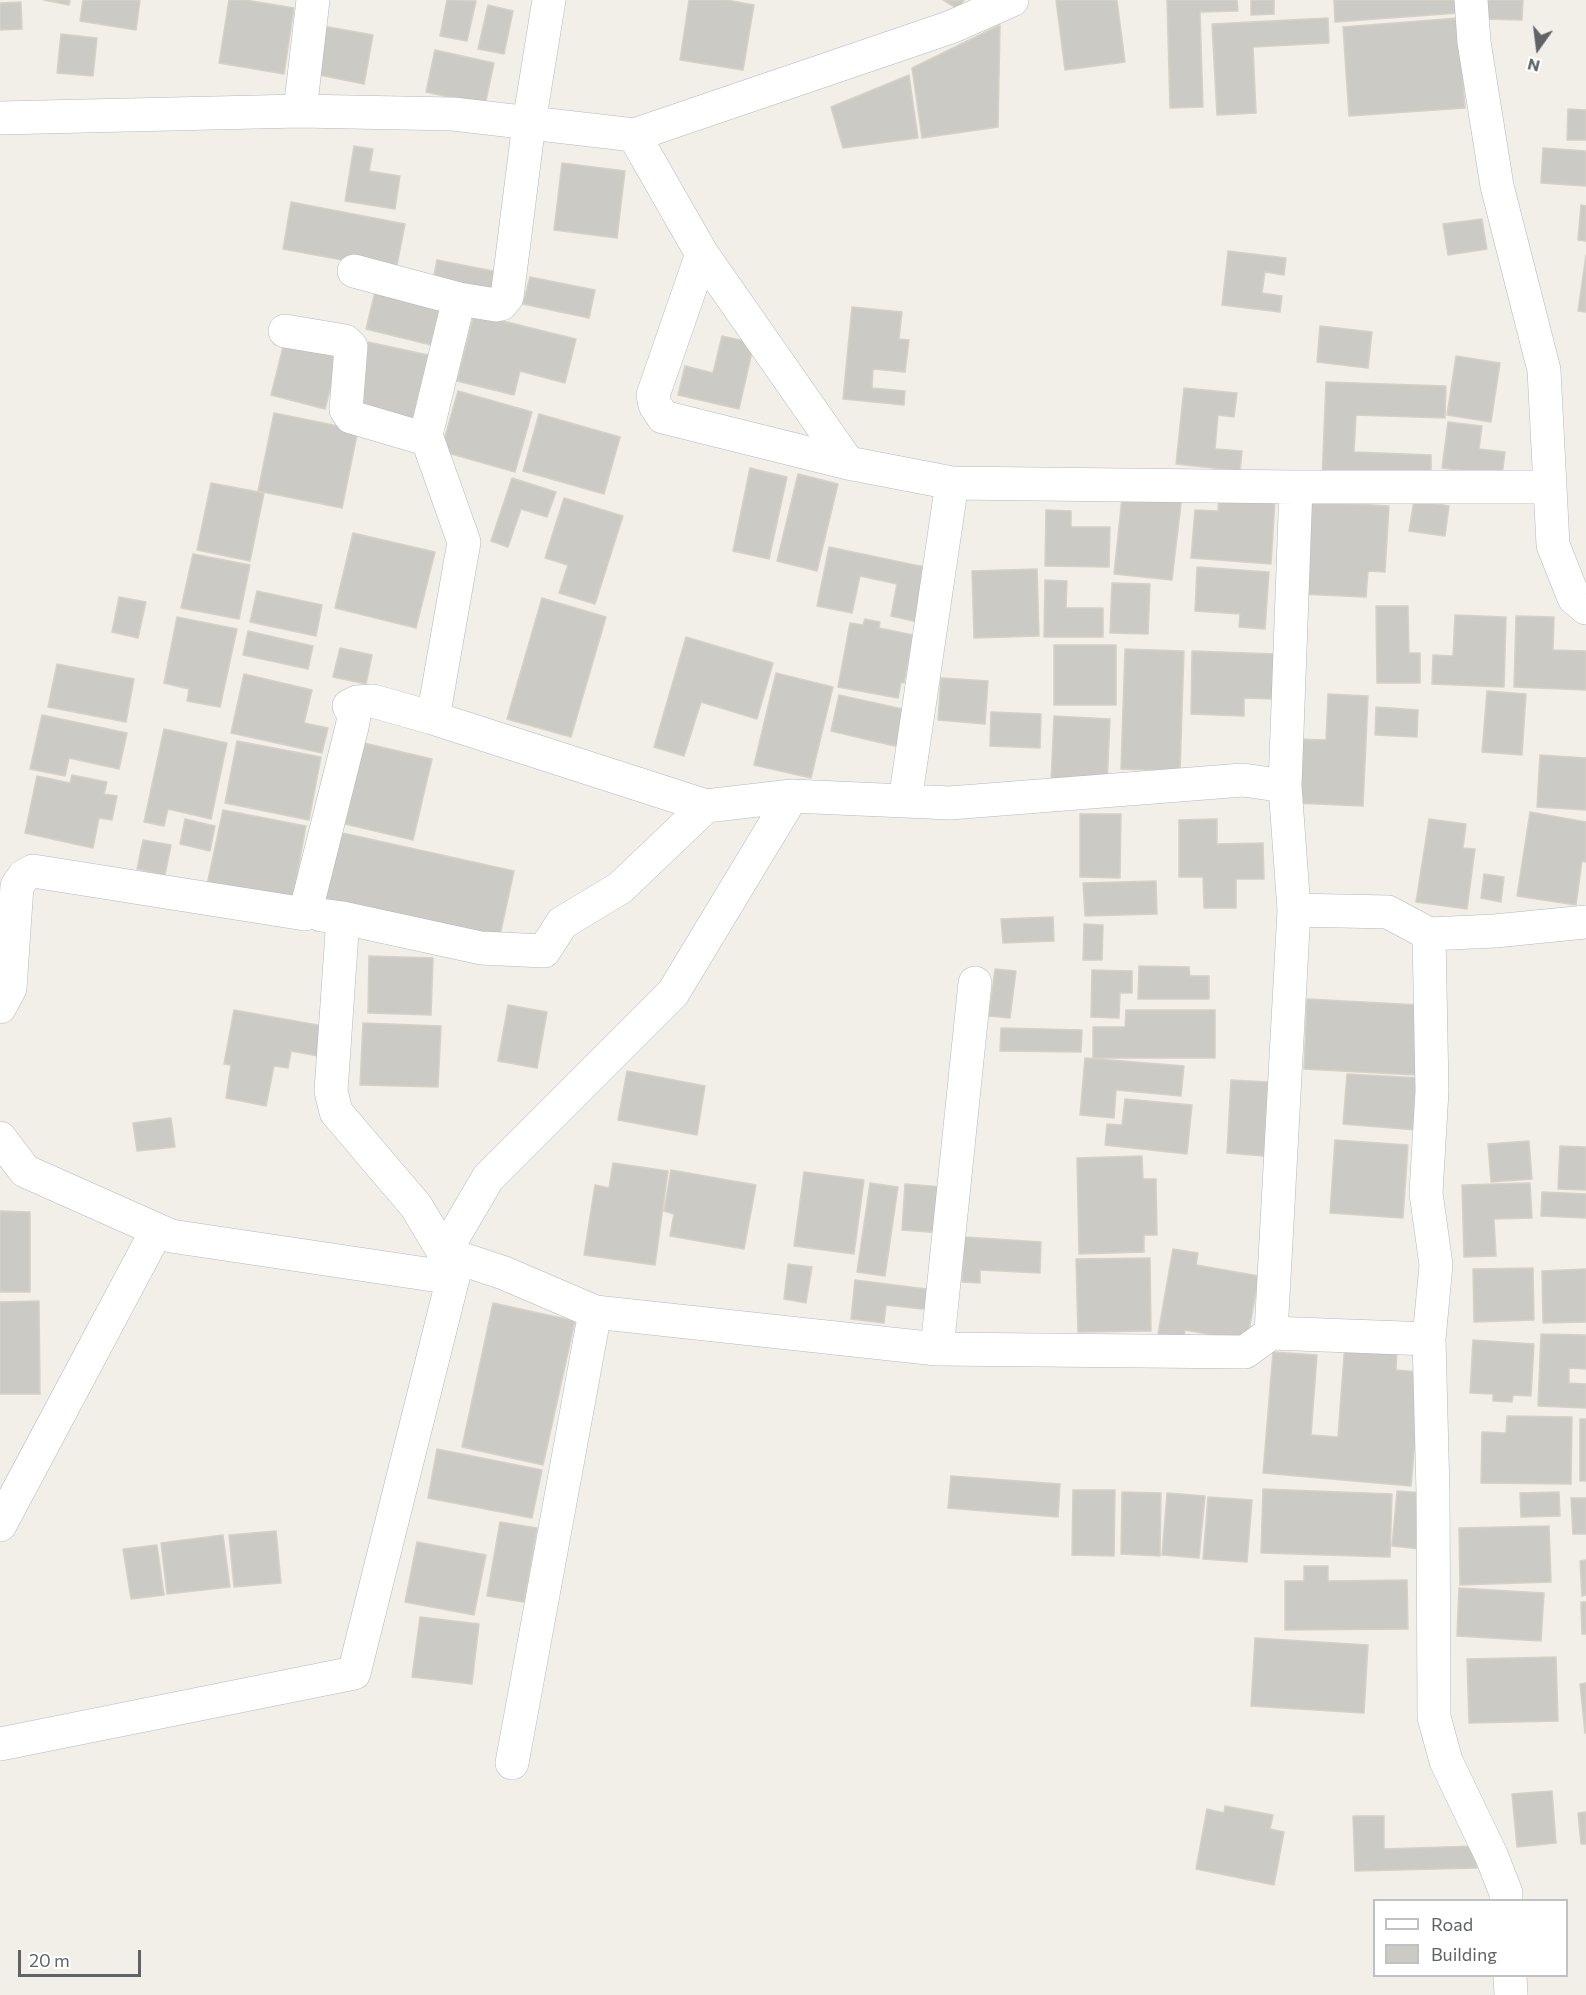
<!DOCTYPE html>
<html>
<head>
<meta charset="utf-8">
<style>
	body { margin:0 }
	#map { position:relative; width:1586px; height:1995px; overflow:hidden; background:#f1efe8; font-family:Commissioner,sans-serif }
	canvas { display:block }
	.legend { position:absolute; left:1373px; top:1899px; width:195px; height:78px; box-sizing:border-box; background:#fff; border:2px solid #bfc1c3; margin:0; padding:8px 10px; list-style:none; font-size:18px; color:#5f6368 }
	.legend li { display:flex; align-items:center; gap:12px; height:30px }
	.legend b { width:30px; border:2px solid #bfc1c3 }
	.north { position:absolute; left:1508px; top:18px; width:60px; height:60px; -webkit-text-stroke:4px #fff; paint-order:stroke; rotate:194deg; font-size:16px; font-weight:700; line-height:24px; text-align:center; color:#5f6368 }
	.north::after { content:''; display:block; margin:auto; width:21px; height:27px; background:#5f6368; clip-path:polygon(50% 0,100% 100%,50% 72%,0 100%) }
	.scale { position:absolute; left:18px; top:1950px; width:123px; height:27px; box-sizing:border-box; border:3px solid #5f6368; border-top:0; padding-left:8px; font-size:18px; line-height:21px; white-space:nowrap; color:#5f6368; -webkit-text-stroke:4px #fff; paint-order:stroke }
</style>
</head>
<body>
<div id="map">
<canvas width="1586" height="1995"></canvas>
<ul class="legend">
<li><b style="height:8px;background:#fff"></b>Road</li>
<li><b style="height:16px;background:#cccac5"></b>Building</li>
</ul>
<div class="north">N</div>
<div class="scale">20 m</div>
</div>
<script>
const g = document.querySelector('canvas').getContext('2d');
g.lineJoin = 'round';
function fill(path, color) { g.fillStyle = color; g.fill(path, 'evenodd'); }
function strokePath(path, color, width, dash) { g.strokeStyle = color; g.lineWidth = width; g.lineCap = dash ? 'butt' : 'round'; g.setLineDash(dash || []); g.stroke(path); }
const building = new Path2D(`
	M 44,0 L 70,0 L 69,5 Z
	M 83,0 L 140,0 L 136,30 L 80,21 Z
	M 229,0 L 245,0 L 294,8 L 284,74 L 219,63 Z
	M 447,0 L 476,1 L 467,41 L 440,36 Z
	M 689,0 L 726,0 L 754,5 L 743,70 L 680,60 Z
	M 943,0 L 964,0 L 958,9 Z
	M 1056,0 L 1117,0 L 1125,62 L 1065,70 Z
	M 1167,0 L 1237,0 L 1238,11 L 1200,12 L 1203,107 L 1170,108 Z
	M 1251,0 L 1274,0 L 1274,14 L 1251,15 Z
	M 1334,0 L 1458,0 L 1459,13 L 1335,22 Z
	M 1482,0 L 1523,0 L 1522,20 L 1482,19 Z
	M 21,2 L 22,29 L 0,30 L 0,3 Z
	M 488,5 L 513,11 L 504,54 L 478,49 Z
	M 1328,18 L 1329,43 L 1253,47 L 1256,113 L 1217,115 L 1212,24 Z
	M 1458,18 L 1465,108 L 1349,116 L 1343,27 Z
	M 1000,25 L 998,127 L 922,138 L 912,68 Z
	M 323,26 L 373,35 L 364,84 L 314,74 Z
	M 61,34 L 97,38 L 93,76 L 57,73 Z
	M 435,50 L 494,63 L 485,105 L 426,92 Z
	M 909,75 L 918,138 L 843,148 L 831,107 Z
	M 1568,109 L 1586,110 L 1586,140 L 1567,140 Z
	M 354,146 L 373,149 L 369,171 L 400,176 L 395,209 L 345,201 Z
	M 1543,148 L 1586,151 L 1586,186 L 1541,183 Z
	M 562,163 L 625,171 L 617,238 L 554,230 Z
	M 291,202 L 405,224 L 396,270 L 283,249 Z
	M 1581,205 L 1586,206 L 1586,241 L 1578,240 Z
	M 1482,219 L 1487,249 L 1448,255 L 1443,224 Z
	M 1228,251 L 1286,258 L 1284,275 L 1265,272 L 1262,293 L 1282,296 L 1280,312 L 1222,305 Z
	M 1586,255 L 1586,312 L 1578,311 Z
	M 437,260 L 503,273 L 499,294 L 433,280 Z
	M 530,277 L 595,290 L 589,318 L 523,304 Z
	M 376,288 L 441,304 L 431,345 L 366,329 Z
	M 852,307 L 902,312 L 899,339 L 909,340 L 905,372 L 873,369 L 872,388 L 905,391 L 904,405 L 843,399 Z
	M 474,314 L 576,339 L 565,383 L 520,371 L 514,395 L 457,381 Z
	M 1320,326 L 1372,332 L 1368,368 L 1317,362 Z
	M 722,336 L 754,343 L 739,409 L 678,395 L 685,366 L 713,373 Z
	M 285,339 L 340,353 L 325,409 L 271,395 Z
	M 368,342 L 428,355 L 413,419 L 354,406 Z
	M 1456,356 L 1500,363 L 1491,422 L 1447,415 Z
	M 1326,382 L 1446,386 L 1445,418 L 1356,415 L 1354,452 L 1431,455 L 1431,485 L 1322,480 Z
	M 1184,388 L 1237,393 L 1234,417 L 1218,415 L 1215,449 L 1242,451 L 1240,471 L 1176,464 Z
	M 458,391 L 532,412 L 515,472 L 441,451 Z
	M 274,413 L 358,430 L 342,508 L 258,491 Z
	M 539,414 L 620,437 L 604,494 L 523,471 Z
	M 1448,422 L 1482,426 L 1479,449 L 1505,452 L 1502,476 L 1442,468 Z
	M 750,468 L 787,477 L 769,559 L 733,551 Z
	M 798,474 L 838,484 L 817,571 L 777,561 Z
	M 512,478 L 556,492 L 547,517 L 521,509 L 508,547 L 491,541 Z
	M 211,483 L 264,493 L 250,561 L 197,550 Z
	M 1123,488 L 1182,495 L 1172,580 L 1114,574 Z
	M 1219,495 L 1275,500 L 1271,564 L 1191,558 L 1195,510 L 1218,511 Z
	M 564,498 L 623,516 L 595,604 L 559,593 L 568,565 L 545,558 Z
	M 1414,500 L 1449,506 L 1445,536 L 1409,531 Z
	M 1304,501 L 1389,506 L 1385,572 L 1368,571 L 1366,597 L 1299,594 Z
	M 1046,510 L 1071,511 L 1071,527 L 1110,527 L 1109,567 L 1045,566 Z
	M 353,533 L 435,552 L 416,628 L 335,608 Z
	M 829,547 L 929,568 L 918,622 L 891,616 L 897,584 L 860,576 L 852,613 L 817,606 Z
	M 193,554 L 250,565 L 239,619 L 181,608 Z
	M 1197,567 L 1269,572 L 1265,629 L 1239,627 L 1240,614 L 1195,611 Z
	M 1037,569 L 1039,636 L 974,638 L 972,571 Z
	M 1045,580 L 1067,581 L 1066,608 L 1103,608 L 1103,637 L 1044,637 Z
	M 1112,583 L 1150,584 L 1148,634 L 1110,633 Z
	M 257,591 L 322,605 L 316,636 L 250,622 Z
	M 119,597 L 146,602 L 138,638 L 112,632 Z
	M 542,598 L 606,617 L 571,737 L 507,719 Z
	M 1376,606 L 1408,606 L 1409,653 L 1420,653 L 1420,683 L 1377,683 Z
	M 1455,615 L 1506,617 L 1504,687 L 1432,684 L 1433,655 L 1453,656 Z
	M 1516,616 L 1554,617 L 1553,650 L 1586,651 L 1586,690 L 1514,687 Z
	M 177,617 L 237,629 L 220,707 L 187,701 L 189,689 L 164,683 Z
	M 865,619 L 880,622 L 879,628 L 913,635 L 904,683 L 901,682 L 898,698 L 838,687 L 850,623 L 863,625 Z
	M 248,631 L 313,646 L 308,669 L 243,655 Z
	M 686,637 L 773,663 L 757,719 L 701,702 L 684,756 L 654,747 Z
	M 1054,645 L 1116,645 L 1116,705 L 1054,705 Z
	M 340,648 L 372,655 L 366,684 L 333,677 Z
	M 1125,649 L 1184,651 L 1180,771 L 1121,769 Z
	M 1192,651 L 1276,654 L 1274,699 L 1244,698 L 1244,716 L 1191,714 Z
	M 57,664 L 134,679 L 126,722 L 48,707 Z
	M 776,673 L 833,687 L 811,778 L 754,765 Z
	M 244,674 L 312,690 L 304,723 L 328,728 L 322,753 L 231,733 Z
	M 941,678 L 988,681 L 985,724 L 938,720 Z
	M 1487,691 L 1526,694 L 1522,755 L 1482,752 Z
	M 1328,694 L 1368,696 L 1363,806 L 1294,803 L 1297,739 L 1326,740 Z
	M 839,695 L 907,710 L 899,747 L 831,731 Z
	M 1376,707 L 1418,710 L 1417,737 L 1375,735 Z
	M 991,712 L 1041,714 L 1040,748 L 990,746 Z
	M 42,715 L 127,733 L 119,769 L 69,758 L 65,776 L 30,769 Z
	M 1054,716 L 1110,719 L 1107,784 L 1051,781 Z
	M 164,729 L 227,743 L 211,819 L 168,809 L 164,826 L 144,822 Z
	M 237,741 L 321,757 L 309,820 L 225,803 Z
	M 364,743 L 432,759 L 413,840 L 345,824 Z
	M 1540,755 L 1586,758 L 1586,810 L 1537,807 Z
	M 72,775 L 107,782 L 104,794 L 117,796 L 112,820 L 99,818 L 93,848 L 25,833 L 37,776 L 70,783 Z
	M 223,810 L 306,826 L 292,902 L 207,885 Z
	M 1530,812 L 1586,822 L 1586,862 L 1582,861 L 1576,905 L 1517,896 Z
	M 1080,814 L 1121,814 L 1120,878 L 1080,877 Z
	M 185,819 L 215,826 L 210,851 L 180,844 Z
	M 1217,819 L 1217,844 L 1263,843 L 1264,879 L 1236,879 L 1236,908 L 1204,908 L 1203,877 L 1179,877 L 1179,820 Z
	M 1429,819 L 1466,824 L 1463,848 L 1475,849 L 1467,909 L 1416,902 Z
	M 338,832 L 514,871 L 499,940 L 323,902 Z
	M 143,840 L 171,845 L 165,875 L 137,869 Z
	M 1484,874 L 1504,877 L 1501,902 L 1481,898 Z
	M 1156,881 L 1157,914 L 1085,916 L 1083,883 Z
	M 1053,917 L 1054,941 L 1003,943 L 1001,919 Z
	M 1084,924 L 1103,925 L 1102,960 L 1083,960 Z
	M 369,956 L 433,958 L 431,1015 L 368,1013 Z
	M 1139,966 L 1189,967 L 1190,976 L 1209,976 L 1209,999 L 1138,999 Z
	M 995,969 L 1016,971 L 1010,1018 L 989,1016 Z
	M 1092,970 L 1132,971 L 1132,993 L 1120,993 L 1119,1018 L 1091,1017 Z
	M 1307,999 L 1420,1005 L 1416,1075 L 1304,1069 Z
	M 508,1005 L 547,1012 L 537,1068 L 498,1061 Z
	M 234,1010 L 323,1026 L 318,1056 L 291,1051 L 288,1068 L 274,1066 L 266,1106 L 226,1098 L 231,1065 L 224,1064 Z
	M 1126,1010 L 1215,1010 L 1215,1058 L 1093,1058 L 1093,1027 L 1125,1027 Z
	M 363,1023 L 441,1026 L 438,1087 L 360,1085 Z
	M 1001,1028 L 1082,1030 L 1081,1052 L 1000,1051 Z
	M 1085,1058 L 1184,1066 L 1181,1096 L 1116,1090 L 1114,1118 L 1080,1115 Z
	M 627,1071 L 705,1086 L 697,1135 L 618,1120 Z
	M 1347,1074 L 1421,1078 L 1417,1130 L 1343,1124 Z
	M 1231,1080 L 1268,1082 L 1264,1156 L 1227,1153 Z
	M 1125,1099 L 1192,1105 L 1187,1154 L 1105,1145 L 1107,1124 L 1122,1125 Z
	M 171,1118 L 175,1147 L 137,1151 L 133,1123 Z
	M 1335,1140 L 1408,1145 L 1403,1218 L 1330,1213 Z
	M 1529,1141 L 1532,1179 L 1491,1182 L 1488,1144 Z
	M 1560,1146 L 1586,1147 L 1586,1190 L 1558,1189 Z
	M 1142,1156 L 1143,1179 L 1156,1179 L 1157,1235 L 1144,1235 L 1144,1252 L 1079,1254 L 1077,1158 Z
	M 613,1163 L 668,1171 L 655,1265 L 584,1255 L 595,1185 L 609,1188 Z
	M 671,1170 L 756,1185 L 744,1249 L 670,1236 L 674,1214 L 664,1211 Z
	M 804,1172 L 864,1180 L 854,1254 L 794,1246 Z
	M 870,1183 L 898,1187 L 885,1276 L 857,1272 Z
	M 1530,1183 L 1532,1218 L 1494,1219 L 1496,1256 L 1464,1257 L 1462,1185 Z
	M 905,1184 L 943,1187 L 941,1233 L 902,1230 Z
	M 1542,1192 L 1586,1194 L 1586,1218 L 1541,1216 Z
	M 0,1211 L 30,1212 L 30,1292 L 0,1292 Z
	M 964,1237 L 1041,1242 L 1040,1273 L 980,1270 L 980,1283 L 962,1282 Z
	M 1173,1249 L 1198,1253 L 1196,1265 L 1259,1276 L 1247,1341 L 1185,1330 L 1184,1338 L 1158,1334 Z
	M 1150,1258 L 1151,1331 L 1078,1332 L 1076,1259 Z
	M 788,1264 L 812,1267 L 806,1303 L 784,1299 Z
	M 1533,1268 L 1534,1320 L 1474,1322 L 1473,1269 Z
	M 1586,1269 L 1586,1322 L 1543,1323 L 1542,1271 Z
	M 855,1280 L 934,1290 L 932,1310 L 886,1305 L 884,1323 L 851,1319 Z
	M 39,1301 L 40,1394 L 0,1394 L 0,1302 Z
	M 493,1303 L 575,1321 L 543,1465 L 462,1447 Z
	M 1541,1334 L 1586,1335 L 1586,1369 L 1569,1368 L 1569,1383 L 1586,1384 L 1586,1408 L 1538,1406 Z
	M 1473,1340 L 1534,1344 L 1531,1396 L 1513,1395 L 1512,1402 L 1493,1401 L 1493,1394 L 1470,1393 Z
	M 1345,1342 L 1397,1346 L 1396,1370 L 1421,1372 L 1411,1486 L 1263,1473 L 1273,1352 L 1317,1355 L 1311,1435 L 1338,1437 Z
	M 1507,1416 L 1572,1417 L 1571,1484 L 1481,1483 L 1482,1432 L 1506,1433 Z
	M 1580,1419 L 1586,1419 L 1586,1481 L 1580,1481 Z
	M 437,1449 L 542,1470 L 532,1518 L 428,1498 Z
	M 951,1476 L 1060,1484 L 1058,1517 L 948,1508 Z
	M 1263,1489 L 1392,1494 L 1390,1557 L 1261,1553 Z
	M 1073,1490 L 1115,1490 L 1114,1556 L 1072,1555 Z
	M 1397,1491 L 1425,1493 L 1421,1549 L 1392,1546 Z
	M 1122,1492 L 1161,1493 L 1160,1556 L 1121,1554 Z
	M 1559,1492 L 1560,1516 L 1521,1517 L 1520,1493 Z
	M 1167,1493 L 1205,1496 L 1199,1558 L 1162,1555 Z
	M 1208,1497 L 1252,1500 L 1247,1562 L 1203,1559 Z
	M 1571,1498 L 1586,1498 L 1586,1534 L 1573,1534 Z
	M 500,1522 L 537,1528 L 524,1602 L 487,1596 Z
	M 1549,1526 L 1551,1582 L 1460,1585 L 1459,1528 Z
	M 276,1531 L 281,1583 L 234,1587 L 229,1535 Z
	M 223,1535 L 230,1587 L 167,1594 L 161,1543 Z
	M 417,1542 L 486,1555 L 474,1615 L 405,1602 Z
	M 157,1545 L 164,1595 L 131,1599 L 123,1549 Z
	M 1586,1560 L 1586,1595 L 1582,1596 L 1580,1561 Z
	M 1304,1566 L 1328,1566 L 1328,1581 L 1407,1580 L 1408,1629 L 1285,1630 L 1285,1581 L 1304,1581 Z
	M 1459,1588 L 1544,1593 L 1541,1641 L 1457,1636 Z
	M 1581,1602 L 1586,1602 L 1586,1634 L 1582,1634 Z
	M 420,1617 L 479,1624 L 472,1684 L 412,1677 Z
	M 1255,1638 L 1368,1645 L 1364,1713 L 1251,1706 Z
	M 1556,1657 L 1558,1721 L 1469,1723 L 1467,1659 Z
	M 1586,1683 L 1586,1733 L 1585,1733 L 1580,1684 Z
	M 1552,1791 L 1556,1843 L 1517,1847 L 1512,1794 Z
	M 1225,1806 L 1273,1815 L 1270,1829 L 1284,1832 L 1274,1885 L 1196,1869 L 1207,1809 L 1224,1813 Z
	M 1586,1812 L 1586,1844 L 1581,1844 L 1578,1813 Z
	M 1353,1816 L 1384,1816 L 1384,1849 L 1476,1846 L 1477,1868 L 1355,1871 Z`);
const street = new Path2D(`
	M 1471,0 L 1474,42 L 1497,186 L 1544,370 L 1553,545 L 1574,598 L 1586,608
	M 300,111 L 313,0
	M 0,118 L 300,111 L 453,114 L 634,135 L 951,27 L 1012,0
	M 634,135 L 702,254 L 848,463
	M 702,254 L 653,395 L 655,405 L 663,417 L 848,463 L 952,483 L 1296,487 L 1550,487
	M 354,271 L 459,299
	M 285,331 L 345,341 L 351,347 L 346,410 L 351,417 L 419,437 L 426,435 L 459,299 L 496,305 L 501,304 L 507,297 L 529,123 L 549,0
	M 426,435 L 464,542 L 433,718
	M 905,801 L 952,483
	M 1294,910 L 1388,912 L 1429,934 L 1432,1091 L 1426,1193 L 1436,1265 L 1429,1339 L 1433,1493 L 1434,1717 L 1446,1761 L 1492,1857 L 1506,1893 L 1506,1900
	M 321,915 L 343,918 L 481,948 L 544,951 L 562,923 L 620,888 L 706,806
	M 343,918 L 331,1091 L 336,1112 L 416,1206 L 444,1253 L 504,1273 L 595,1312 L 937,1349 L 1245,1352 L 1271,1333 L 1429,1339
	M 1429,934 L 1495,931 L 1586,922
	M 0,1007 L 10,988 L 17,886 L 24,876 L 33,871 L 305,914 L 352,727 L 354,716 L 349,706 L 357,702 L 373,701 L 433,718 L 706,806 L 792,796 L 950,803 L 1243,780 L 1285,786
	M 0,1138 L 25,1171 L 171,1236 L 453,1278
	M 444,1253 L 488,1178 L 673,993 L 792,796
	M 1271,1333 L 1294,910 L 1285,786 L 1296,487
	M 937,1349 L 975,983
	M 0,1525 L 157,1230
	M 0,1744 L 354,1673 L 458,1258
	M 512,1763 L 595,1312
	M 1510,1976 L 1511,1995`);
fill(building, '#cccac5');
strokePath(building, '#d6d1c6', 1.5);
strokePath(street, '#b5b8bc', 34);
strokePath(street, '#fff', 33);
</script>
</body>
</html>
